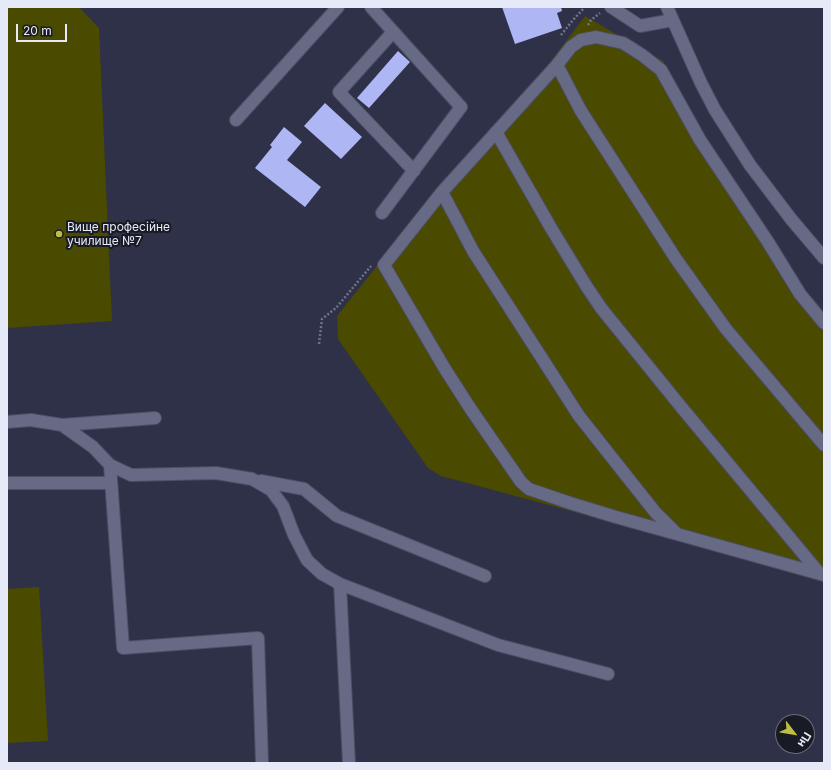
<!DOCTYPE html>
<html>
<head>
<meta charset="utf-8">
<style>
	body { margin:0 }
	#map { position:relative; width:831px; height:770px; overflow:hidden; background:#2e3148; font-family:Inter,sans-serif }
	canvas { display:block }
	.frame { position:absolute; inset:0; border:8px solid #e6e9f8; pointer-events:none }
	.north { position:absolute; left:775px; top:714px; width:40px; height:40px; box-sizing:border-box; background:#181a24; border:1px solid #6a6d79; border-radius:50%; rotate:121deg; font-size:11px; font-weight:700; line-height:16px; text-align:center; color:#e6e9f8 }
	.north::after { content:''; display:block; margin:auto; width:14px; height:18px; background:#bebf42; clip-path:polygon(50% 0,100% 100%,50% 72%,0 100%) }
	.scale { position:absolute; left:16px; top:24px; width:51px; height:18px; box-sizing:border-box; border:2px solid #e6e9f8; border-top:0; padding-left:5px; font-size:12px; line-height:14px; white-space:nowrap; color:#e6e9f8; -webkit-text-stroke:3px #181a24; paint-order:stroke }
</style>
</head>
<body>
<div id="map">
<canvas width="831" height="770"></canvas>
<div class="frame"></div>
<div class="north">Пн</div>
<div class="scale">20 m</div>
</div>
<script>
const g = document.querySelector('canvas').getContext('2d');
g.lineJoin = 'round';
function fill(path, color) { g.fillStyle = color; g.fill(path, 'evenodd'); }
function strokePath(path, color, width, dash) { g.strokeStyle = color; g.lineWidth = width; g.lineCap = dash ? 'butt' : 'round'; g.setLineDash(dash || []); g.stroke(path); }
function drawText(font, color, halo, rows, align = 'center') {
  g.font = font + ' Inter,sans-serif'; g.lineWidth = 4; g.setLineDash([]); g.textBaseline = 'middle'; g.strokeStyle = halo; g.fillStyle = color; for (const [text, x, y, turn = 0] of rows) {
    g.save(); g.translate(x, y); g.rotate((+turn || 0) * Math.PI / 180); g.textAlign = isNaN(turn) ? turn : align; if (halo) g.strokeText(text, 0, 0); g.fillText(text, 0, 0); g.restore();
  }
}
const green = new Path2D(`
	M 7,7 L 79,7 L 99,28 L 112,321 L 7,328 Z
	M 585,16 L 663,61 L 700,128 L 732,179 L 804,290 L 824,313 L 824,579 L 441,476 L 428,468 L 338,339 L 337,316 L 380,262 L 538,78 Z
	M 39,587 L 48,741 L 7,743 L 7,589 Z`);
const building = new Path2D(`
	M 502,7 L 561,7 L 562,11 L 557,13 L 562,28 L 515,44 Z
	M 398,51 L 410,62 L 369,108 L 357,98 Z
	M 325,103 L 362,137 L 341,159 L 304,126 Z
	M 284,127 L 302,142 L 287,160 L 321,187 L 305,207 L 255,168 L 272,147 L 270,145 Z`);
const path = new Path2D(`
	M 588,25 L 591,20 L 600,13
	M 561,35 L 573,20 L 585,7
	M 319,344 L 322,319 L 336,308 L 371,266`);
const minor = new Path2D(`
	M 371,7 L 461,107 L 382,213
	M 611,7 L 640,26 L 673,20
	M 667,7 L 701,83 L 715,110 L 750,165 L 791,219 L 824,258
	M 393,32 L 339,92 L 414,171
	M 557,65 L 581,111 L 676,259 L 726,329 L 824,445
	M 236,120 L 338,7
	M 496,132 L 551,228 L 585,284 L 601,308 L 682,408 L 820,574
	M 442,192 L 473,251 L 579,416 L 655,512 L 676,533
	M 824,323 L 800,294 L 768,242 L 700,140 L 661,70 L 642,55 L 623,43 L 596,37 L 581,40 L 571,47 L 557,65 L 442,192 L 384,265 L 445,369 L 470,408 L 521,482 L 529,489 L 570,503 L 616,517 L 824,575
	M 7,422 L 31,420 L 62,425 L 93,447 L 110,465 L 131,475 L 216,473 L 252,479 L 271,490 L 283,506 L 294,535 L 307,560 L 322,574 L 340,584 L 498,645 L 608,674
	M 62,425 L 155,418
	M 110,465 L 123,648 L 258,638 L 262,763
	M 261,481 L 304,489 L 337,516 L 485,576
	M 7,483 L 111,483
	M 340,584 L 349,763`);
const markers = [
	[59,234,4,"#bebf42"]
];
const poiNames = [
	["Вище професійне",67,227],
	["училище №7",67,241]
];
fill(green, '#4a4a01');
fill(building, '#aeb7f4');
strokePath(minor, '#4c4e63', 14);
strokePath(path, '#717488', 2.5, [2, 2]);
strokePath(minor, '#666a85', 12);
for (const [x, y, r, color] of markers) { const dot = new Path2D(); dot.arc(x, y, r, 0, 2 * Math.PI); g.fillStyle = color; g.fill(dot); strokePath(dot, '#181a24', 1.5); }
drawText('12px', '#e6e9f8', '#181a24', poiNames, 'left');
</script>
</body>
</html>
